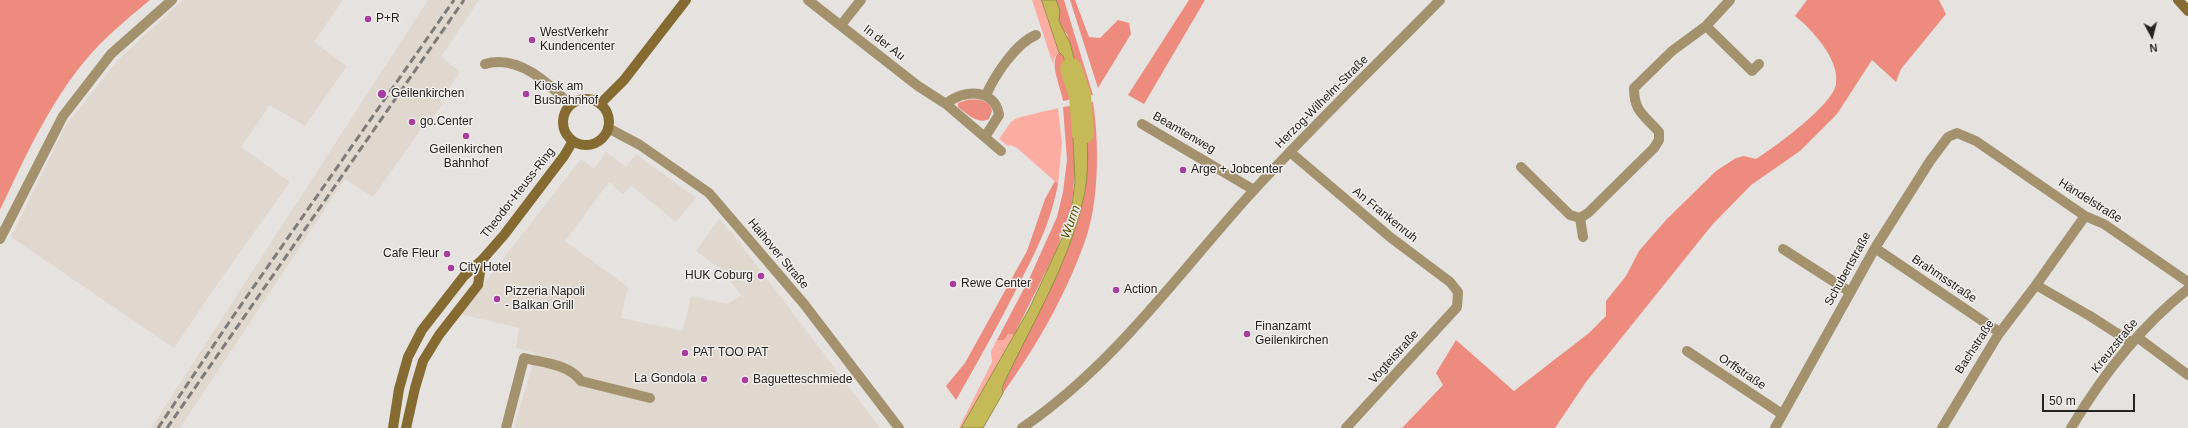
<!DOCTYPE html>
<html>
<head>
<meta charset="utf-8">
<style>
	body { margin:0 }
	#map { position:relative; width:2188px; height:428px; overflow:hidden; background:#e5e2e0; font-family:Helvetica,sans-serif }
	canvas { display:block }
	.north { position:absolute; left:2132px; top:16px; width:40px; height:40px; -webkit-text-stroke:3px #f2efed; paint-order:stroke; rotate:173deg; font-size:11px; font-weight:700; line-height:16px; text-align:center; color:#242322 }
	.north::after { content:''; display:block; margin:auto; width:14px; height:18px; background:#242322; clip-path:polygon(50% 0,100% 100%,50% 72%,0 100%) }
	.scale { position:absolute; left:2042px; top:394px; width:93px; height:18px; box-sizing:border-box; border:2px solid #242322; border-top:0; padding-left:5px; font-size:12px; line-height:14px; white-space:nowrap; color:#242322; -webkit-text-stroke:3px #f2efed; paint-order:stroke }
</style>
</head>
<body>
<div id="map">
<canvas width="2188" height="428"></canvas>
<div class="north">N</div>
<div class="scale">50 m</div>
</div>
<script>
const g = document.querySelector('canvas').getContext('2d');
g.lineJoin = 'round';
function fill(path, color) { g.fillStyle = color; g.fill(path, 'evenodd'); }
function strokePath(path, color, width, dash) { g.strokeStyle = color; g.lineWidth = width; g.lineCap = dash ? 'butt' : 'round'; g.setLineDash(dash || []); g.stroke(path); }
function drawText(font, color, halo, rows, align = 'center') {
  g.font = font + ' Helvetica,sans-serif'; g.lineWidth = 3; g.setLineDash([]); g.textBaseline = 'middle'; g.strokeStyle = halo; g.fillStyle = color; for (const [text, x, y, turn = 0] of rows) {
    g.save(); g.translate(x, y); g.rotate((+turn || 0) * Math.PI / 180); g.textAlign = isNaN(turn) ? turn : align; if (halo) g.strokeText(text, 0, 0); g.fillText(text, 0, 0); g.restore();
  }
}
const built = new Path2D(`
	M 183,0 L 343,0 L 314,42 L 347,66 L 305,126 L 270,105 L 241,147 L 290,182 L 218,283 L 174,348 L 11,237 L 66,125 L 118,60 Z
	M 428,0 L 479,0 L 441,57 L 460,72 L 440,101 L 443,103 L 425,129 L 422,128 L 373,197 L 345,179 L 180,428 L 151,428 Z
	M 606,152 L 626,167 L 636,154 L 696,198 L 676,222 L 631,185 L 623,194 L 609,182 L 565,241 L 628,287 L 621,318 L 683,331 L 691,296 L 727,304 L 741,295 L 722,270 L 696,251 L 719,219 L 733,234 L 880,428 L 514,428 L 536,353 L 516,348 L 519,328 L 460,314 L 581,159 L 594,169 Z`);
const green = new Path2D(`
	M 1032,0 L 1042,0 L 1059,52 L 1054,58 L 1053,64 Z
	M 1058,108 L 1062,143 L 1058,184 L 1017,148 L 1010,145 L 1008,146 L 999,139 L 1011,122 L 1017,118 Z
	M 1008,334 L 1014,335 L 961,428 L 959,428 L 992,362 L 991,351 L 997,340 L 1004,340 Z`);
const forest = new Path2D(`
	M 0,0 L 150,0 C 133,14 115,29 100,44 C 55,90 27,153 0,210 Z
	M 1056,0 L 1064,0 L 1093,95 L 1084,96 L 1067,34 C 1057,25 1058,12 1056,0 Z
	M 1070,0 L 1075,0 L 1089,37 L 1100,38 L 1118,20 L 1129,23 L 1131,34 L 1098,88 Z
	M 1189,0 L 1205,0 L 1144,104 L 1128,95 Z
	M 1807,0 L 1939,0 L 1946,14 L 1901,69 L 1896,82 L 1872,60 L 1837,114 L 1800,151 L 1751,185 L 1712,225 L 1586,382 L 1555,428 L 1402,428 L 1443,385 L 1436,373 L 1456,340 L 1514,391 L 1589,333 L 1606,316 L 1606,301 L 1626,276 L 1639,251 L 1666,220 L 1716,171 L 1736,158 L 1744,156 L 1756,159 C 1775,147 1833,105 1836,84 C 1840,60 1812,29 1795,16 Z
	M 1059,52 L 1063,56 L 1076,98 L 1063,101 C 1061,87 1048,62 1059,52 Z
	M 967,100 C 977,99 990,99 992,111 L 989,119 C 977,125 968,114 958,107 L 958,103 Z
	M 1093,102 C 1099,140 1099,195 1088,232 C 1069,290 1038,344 1003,393 L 1002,388 L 1005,381 L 1060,266 L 1074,229 L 1085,192 L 1087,134 L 1084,103 Z
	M 1076,105 L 1078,127 L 1073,138 L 1076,160 L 1072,205 L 1057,249 L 1014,335 L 1008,334 L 1004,340 L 997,340 L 1030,277 L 1057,217 L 1063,192 L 1067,160 L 1063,107 Z
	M 1055,181 L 1058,184 C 1050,225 1036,251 1017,288 C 998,326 977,363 956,400 L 946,386 L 965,363 L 1027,251 L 1045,199 Z`);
const water = new Path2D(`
	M 1042,0 L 1056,0 L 1060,10 L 1059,21 L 1070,43 L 1084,96 L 1076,98 L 1063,56 L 1059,52 Z
	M 1084,103 C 1087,133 1090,162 1085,191 C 1072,258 1034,320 1005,381 L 1002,388 L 1003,393 L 983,428 L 961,428 L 1029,309 L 1065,232 L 1072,205 L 1075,182 L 1073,138 L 1078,127 L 1076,105 Z`);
const river = new Path2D(`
	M 1071,69 L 1080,95 L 1083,133`);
const minor = new Path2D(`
	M 808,0 L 918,86 L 946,104 L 1001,151
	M 841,25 L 861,0
	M 1706,26 L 1752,71 L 1759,64
	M 485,64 C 518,54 549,83 570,105
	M 986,95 C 995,75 1016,43 1036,35
	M 946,104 C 963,89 995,88 999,115 L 985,137
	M 1142,124 L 1254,190
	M 608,128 L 640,145 L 709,193 L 804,304 L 899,428
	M 1290,152 L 1390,237 L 1450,282 L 1458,292 L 1457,307 L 1346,428
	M 1521,167 L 1570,215 L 1580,218 L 1588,213 L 1654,148 L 1659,140 L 1659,132 C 1644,115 1634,112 1634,88 L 1672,51 L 1706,26 L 1730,0
	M 1580,218 L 1583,237
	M 0,239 L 63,116 L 111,54 L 172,0
	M 1875,248 L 1999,332
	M 1783,249 L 1850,292
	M 2036,285 L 2090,316 L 2132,343
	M 2137,337 L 2188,375
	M 1687,351 L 1782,414
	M 506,428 L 524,358 C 543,363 569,364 581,381 L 650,398
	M 1775,428 L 1875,248 L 1930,161 L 1948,137 L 1957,133 L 1976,141 L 2085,216 L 2104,224 L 2188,282
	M 1942,428 L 1998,335 L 2036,285 L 2085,216
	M 2071,428 C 2102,376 2141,326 2188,289`);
const tertiary = new Path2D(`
	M 1022,428 C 1114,366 1180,271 1254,190 C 1314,125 1378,63 1440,0`);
const secondary = new Path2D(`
	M 2178,0 L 2188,11
	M563 122a23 23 0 1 1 46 0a23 23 0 1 1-46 0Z
	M 600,104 L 624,80 L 686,0
	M 393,428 L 399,389 L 408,357 L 422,330 L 464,276 L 482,260 L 504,235 L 564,156 L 573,141
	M 406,428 L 415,388 L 423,361 L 439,335 L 478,285 L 482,260`);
const rail = new Path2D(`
	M 158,428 L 234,315 L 454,0
	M 167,428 L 464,0`);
const markers = [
	[368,19,4,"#a73d9e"],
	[532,40,4,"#a73d9e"],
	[382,94,5,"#a73d9e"],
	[526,94,4,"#a73d9e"],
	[412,122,4,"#a73d9e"],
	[466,136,4,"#a73d9e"],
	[1183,170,4,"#a73d9e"],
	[447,254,4,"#a73d9e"],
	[451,268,4,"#a73d9e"],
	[761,276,4,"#a73d9e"],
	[953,284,4,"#a73d9e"],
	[1116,290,4,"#a73d9e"],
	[497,299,4,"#a73d9e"],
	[1247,334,4,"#a73d9e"],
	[685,353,4,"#a73d9e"],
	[704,379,4,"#a73d9e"],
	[745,380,4,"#a73d9e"]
];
const poiNames = [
	["P+R",376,19],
	["WestVerkehr",540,33],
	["Kundencenter",540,47],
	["Kiosk am",534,87],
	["Busbahnhof",534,101],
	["Geilenkirchen",391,94],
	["go.Center",420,122],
	["Geilenkirchen",466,150,"center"],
	["Bahnhof",466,164,"center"],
	["Arge + Jobcenter",1191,170],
	["Cafe Fleur",439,254,"right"],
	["City Hotel",459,268],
	["HUK Coburg",753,276,"right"],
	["Rewe Center",961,284],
	["Action",1124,290],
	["Pizzeria Napoli",505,292],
	["- Balkan Grill",505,306],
	["Finanzamt",1255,327],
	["Geilenkirchen",1255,341],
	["PAT TOO PAT",693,353],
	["La Gondola",696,379,"right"],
	["Baguetteschmiede",753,380]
];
const streetNames = [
	["In der Au",884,43,38],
	["Herzog-Wilhelm-Straße",1322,102,-45],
	["Beamtenweg",1184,133,30],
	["Theodor-Heuss-Ring",518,193,-52],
	["Händelstraße",2090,201,32],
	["An Frankenruh",1385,215,39],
	["Haihover Straße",778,254,50],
	["Schubertstraße",1848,269,-61],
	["Brahmsstraße",1944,279,34],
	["Kreuzstraße",2115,346,-51],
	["Bachstraße",1975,347,-57],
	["Vogteistraße",1394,357,-48],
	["Orffstraße",1742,372,34]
];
const waterNames = [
	["Wurm",1071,222,-70]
];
fill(built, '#e0d7cf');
fill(green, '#fcaca1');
fill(forest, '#ed8b7e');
fill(water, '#c5ba57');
strokePath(water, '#958d47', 1);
strokePath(river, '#c5ba57', 22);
strokePath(minor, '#a4926e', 10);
strokePath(tertiary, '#a4926e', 10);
strokePath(secondary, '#856b31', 10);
strokePath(rail, '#7e7c7a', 3, [8, 4]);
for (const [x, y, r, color] of markers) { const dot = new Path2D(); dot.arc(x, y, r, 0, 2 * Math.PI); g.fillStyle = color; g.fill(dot); strokePath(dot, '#f2efed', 1.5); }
drawText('12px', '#242322', '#f2efed', poiNames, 'left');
drawText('12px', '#242322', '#f2efed', streetNames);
drawText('italic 13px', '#5a5200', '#f2efed', waterNames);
</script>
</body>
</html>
